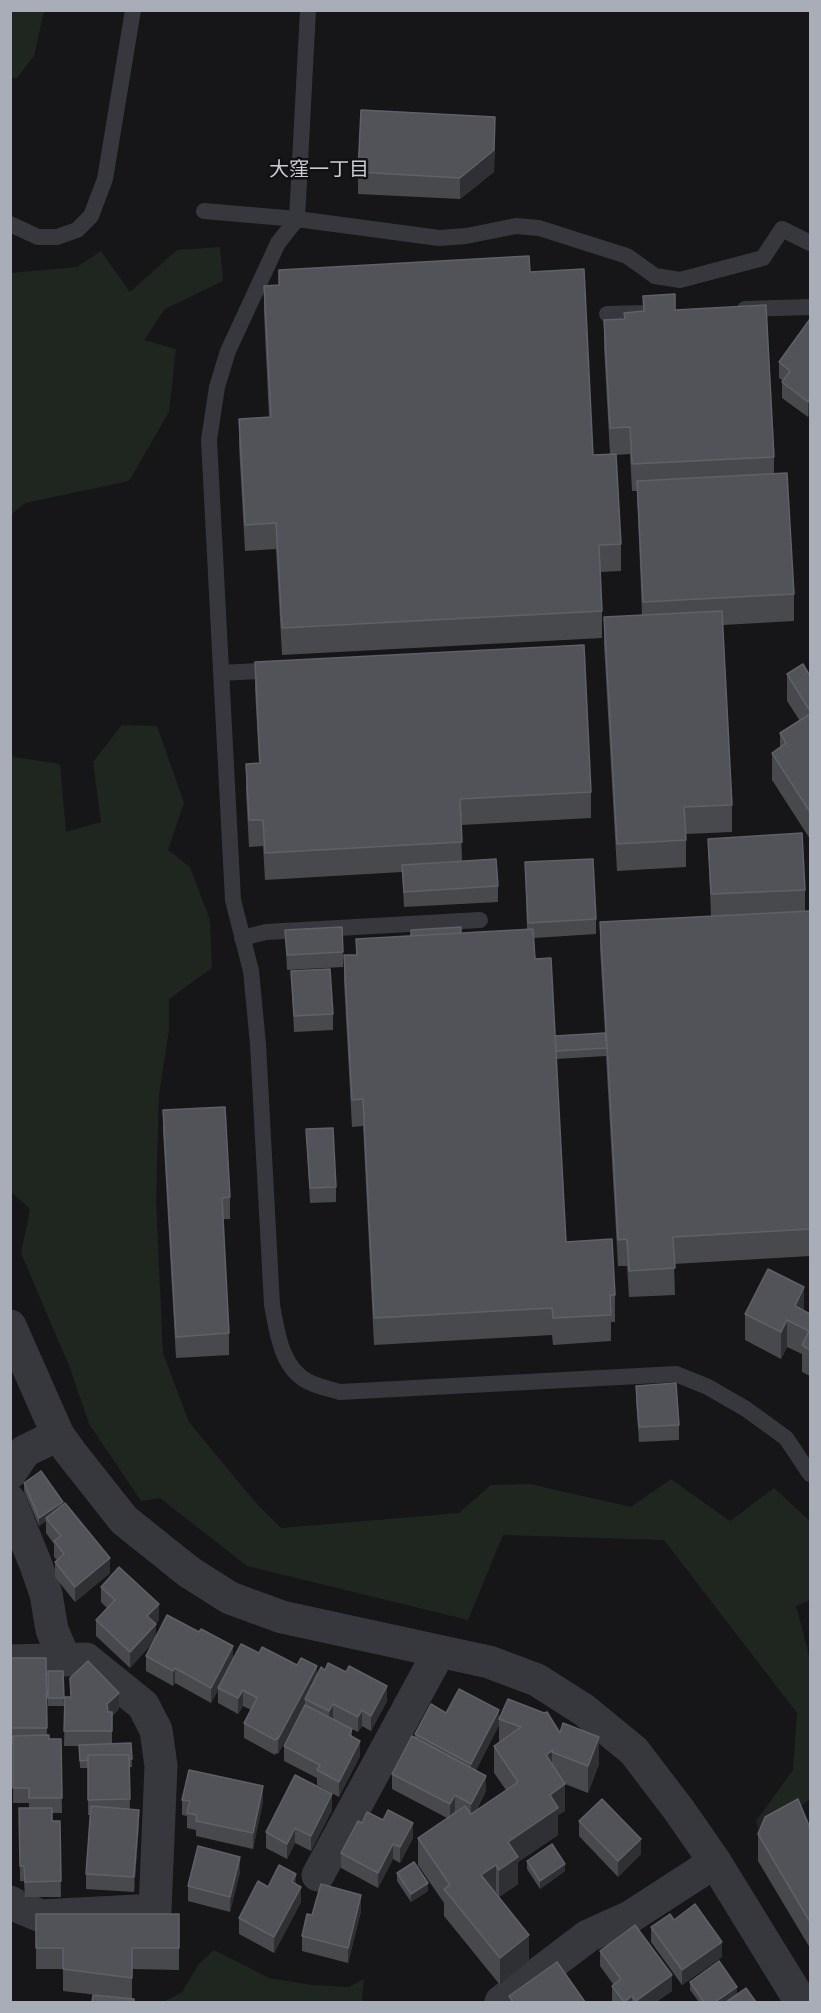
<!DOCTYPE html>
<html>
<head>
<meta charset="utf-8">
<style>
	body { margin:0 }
	#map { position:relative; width:821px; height:2013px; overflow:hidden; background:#161618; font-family:Inter,sans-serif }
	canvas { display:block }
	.frame { position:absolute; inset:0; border:12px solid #a8adb8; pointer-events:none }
</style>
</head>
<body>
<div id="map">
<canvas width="821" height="2013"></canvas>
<div class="frame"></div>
</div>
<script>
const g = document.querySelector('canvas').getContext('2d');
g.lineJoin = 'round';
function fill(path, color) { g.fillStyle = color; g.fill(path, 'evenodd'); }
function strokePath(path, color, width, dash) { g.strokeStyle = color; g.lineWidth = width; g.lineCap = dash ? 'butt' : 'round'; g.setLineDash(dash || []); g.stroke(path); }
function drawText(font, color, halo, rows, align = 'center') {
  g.font = font + ' Inter,"Noto Sans JP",sans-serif'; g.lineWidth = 5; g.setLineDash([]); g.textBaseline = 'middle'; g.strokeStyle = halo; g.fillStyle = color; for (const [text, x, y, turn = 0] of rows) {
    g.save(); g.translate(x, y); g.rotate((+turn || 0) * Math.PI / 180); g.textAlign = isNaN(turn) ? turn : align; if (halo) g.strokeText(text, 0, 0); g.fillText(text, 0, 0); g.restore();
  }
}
const green = new Path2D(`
	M 10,11 L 44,11 L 34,56 L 17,78 L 11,78 Z
	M 220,247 L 223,281 L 165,309 L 144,340 L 176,349 L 169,412 L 129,481 L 25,503 L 11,515 L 11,273 L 77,267 L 101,251 L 130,292 L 177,250 Z
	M 122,725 L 157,726 L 184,803 L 168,850 L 190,867 L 210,920 L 212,968 L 169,999 L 169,1029 L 159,1095 L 156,1201 L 163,1353 L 189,1422 L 256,1503 L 281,1528 L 459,1513 L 491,1485 L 530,1484 L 631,1507 L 671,1479 L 730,1521 L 774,1488 L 810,1521 L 810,1600 L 796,1606 L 810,1659 L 810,1799 L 761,1839 L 756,1821 L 793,1770 L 797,1713 L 664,1540 L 503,1535 L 468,1620 L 247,1566 L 160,1498 L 141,1501 L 89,1424 L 70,1368 L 21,1253 L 30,1209 L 10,1191 L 10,753 L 14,757 L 60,764 L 66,832 L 101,822 L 93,762 Z
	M 214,1950 L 269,1978 L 312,1985 L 349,1987 L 364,1979 L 362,2002 L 164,2002 L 182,1992 L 199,1964 Z`);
const service = new Path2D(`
	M 204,211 L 297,219 L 308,10
	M 10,224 L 38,237 L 57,237 L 77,230 L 91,216 L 105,179 L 133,10
	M 810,243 L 782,229 L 763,258 L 680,280 L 655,276 L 627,256 L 539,228 L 516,226 L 466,236 L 439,238 L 297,219 L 278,243 L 228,351 L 217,387 L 209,440 L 233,900 L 251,971 L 258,1044 L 272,1305 C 277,1331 281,1369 309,1382 C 319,1387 330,1389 340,1392 L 676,1374 L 708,1387 L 746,1409 L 786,1438 L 810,1474
	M 745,309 L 810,307
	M 607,314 L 645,313
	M 221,673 L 277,670
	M 242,938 L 266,932 L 480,920`);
const minor = new Path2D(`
	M 10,1473 L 25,1451 L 58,1435
	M 10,1501 L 36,1565 L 46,1594 L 52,1630 L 65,1660
	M 10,1661 L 86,1659 L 143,1705 L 156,1730 L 161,1766 L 155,1910 L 41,1916 L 17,1906 L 10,1902
	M 318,1875 L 439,1652
	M 501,2002 L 588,1936 L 630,1917 L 715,1862`);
const tertiary = new Path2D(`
	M 10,1326 L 58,1435 L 71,1453 L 124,1520 L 189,1572 L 230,1598 L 282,1617 L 489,1662 L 537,1680 L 584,1710 L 634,1751 L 679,1810 L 715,1862 L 801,2002`);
const wall = new Path2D(`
	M 495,139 L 494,172 L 460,199 L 358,194 L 358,172 Z
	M 279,270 L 530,272 L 593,455 L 610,454 L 604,347 L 604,320 L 624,319 L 643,312 L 643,296 L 675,310 L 774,457 L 774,473 L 794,594 L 794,621 L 723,625 L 732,805 L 732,832 L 686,834 L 686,867 L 617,871 L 604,644 L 604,617 L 642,615 L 637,491 L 632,491 L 630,454 L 616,455 L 621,544 L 621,571 L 600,572 L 602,611 L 602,638 L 282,655 L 276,549 L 245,551 L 239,446 L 239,419 L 269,417 L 264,313 L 264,286 L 279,285 Z
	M 810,319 L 808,417 L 782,398 L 782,382 L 783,381 L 779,378 L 779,362 Z
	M 255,662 L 591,792 L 591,818 L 461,825 L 462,861 L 498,886 L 498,902 L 404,907 L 402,872 L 265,880 L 263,846 L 249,847 L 246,791 L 246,764 L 259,763 L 255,689 Z
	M 787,674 L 810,676 L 810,839 L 772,780 L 772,753 L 780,747 L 780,733 L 800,721 L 787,701 Z
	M 708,839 L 805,890 L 805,911 L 810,911 L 810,1256 L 674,1264 L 675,1295 L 629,1297 L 627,1266 L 618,1266 L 606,1056 L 556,1059 L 566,1242 L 615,1295 L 615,1322 L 611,1322 L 611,1341 L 553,1345 L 552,1335 L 374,1345 L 363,1126 L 352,1127 L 344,982 L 344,955 L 356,955 L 356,939 L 527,930 L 525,862 L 596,919 L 596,934 L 534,938 L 535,959 L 555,1036 L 605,1033 L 600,949 L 600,922 L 711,916 Z
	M 285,930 L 343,952 L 343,967 L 287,970 Z
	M 291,971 L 333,1014 L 333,1030 L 294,1032 Z
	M 163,1110 L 230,1197 L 230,1219 L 223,1219 L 229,1333 L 229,1355 L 176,1358 L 163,1132 Z
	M 306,1129 L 336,1187 L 336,1202 L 310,1203 Z
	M 804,1310 L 810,1314 L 810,1376 L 802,1372 L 802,1354 L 787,1347 L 781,1359 L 745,1340 L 745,1314 Z
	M 636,1386 L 679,1425 L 679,1440 L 639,1442 L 636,1401 Z
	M 24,1483 L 63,1504 L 110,1573 L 75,1602 L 55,1577 L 55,1562 L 57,1560 L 54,1557 L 54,1544 L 46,1533 L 46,1521 L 39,1526 L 24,1491 Z
	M 101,1587 L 159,1620 L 155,1624 L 156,1637 L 233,1659 L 259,1653 L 317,1676 L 387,1701 L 371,1731 L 362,1726 L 358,1732 L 352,1729 L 352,1737 L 360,1756 L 339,1797 L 317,1785 L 317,1778 L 284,1761 L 284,1746 L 305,1706 L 305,1704 L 278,1754 L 276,1753 L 275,1755 L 244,1738 L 244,1723 L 251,1710 L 243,1706 L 238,1714 L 218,1703 L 218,1690 L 211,1703 L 175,1683 L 173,1686 L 146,1671 L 146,1656 L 152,1643 L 130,1668 L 96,1636 L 96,1620 L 107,1608 L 101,1602 Z
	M 10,1658 L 46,1658 L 47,1735 L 49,1739 L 61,1739 L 62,1813 L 52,1813 L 52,1821 L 60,1821 L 61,1897 L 25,1897 L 24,1881 L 20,1881 L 19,1808 L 29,1808 L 29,1803 L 13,1803 L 13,1744 L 10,1744 Z
	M 48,1671 L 63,1671 L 64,1706 L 48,1706 Z
	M 65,1697 L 119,1709 L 112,1716 L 112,1744 L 131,1743 L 132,1767 L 129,1767 L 130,1809 L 139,1825 L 134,1892 L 86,1889 L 86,1874 L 90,1815 L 88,1815 L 88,1768 L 80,1768 L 79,1746 L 64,1746 Z
	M 446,1713 L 499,1725 L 476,1770 L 486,1791 L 476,1811 L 506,1790 L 494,1773 L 494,1746 L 499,1742 L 499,1719 L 560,1733 L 599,1764 L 588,1793 L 565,1784 L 565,1811 L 558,1815 L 558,1835 L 518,1862 L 518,1884 L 499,1897 L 496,1892 L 495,1892 L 529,1961 L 500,1985 L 444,1916 L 444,1903 L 418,1865 L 418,1838 L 447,1818 L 392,1789 L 392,1774 L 415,1738 L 415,1734 Z
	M 182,1800 L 263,1801 L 253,1849 L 196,1836 L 196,1830 L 187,1828 L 187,1816 L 182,1815 Z
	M 332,1810 L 311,1851 L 295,1843 L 287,1859 L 266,1848 L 266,1832 Z
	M 579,1821 L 641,1854 L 618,1877 L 579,1836 Z
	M 362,1823 L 413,1838 L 400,1863 L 393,1859 L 378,1888 L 341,1868 L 341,1853 Z
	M 810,1828 L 810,1948 L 758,1861 L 758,1834 Z
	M 527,1861 L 565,1871 L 540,1889 L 527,1869 Z
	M 240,1872 L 230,1912 L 188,1901 L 188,1886 Z
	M 397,1873 L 428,1891 L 411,1902 L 397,1881 Z
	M 296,1884 L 301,1902 L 274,1953 L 239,1934 L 239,1918 L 268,1887 Z
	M 361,1911 L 348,1963 L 302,1951 L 302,1936 L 312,1915 Z
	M 36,1914 L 179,1914 L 179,1970 L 132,1969 L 132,1999 L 63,1991 L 63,1969 L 36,1969 Z
	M 674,1920 L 722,1957 L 682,1985 L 651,1942 L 651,1927 Z
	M 600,1951 L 672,1991 L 656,2002 L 613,2002 L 612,2001 L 612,1986 L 613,1984 L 600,1966 Z
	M 690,1982 L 737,1994 L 756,2002 L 699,2002 L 690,1990 Z`);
const shadedWall = new Path2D(`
	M 495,117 L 494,172 L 460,199 L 460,178 Z
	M 810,399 L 810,414 L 808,417 L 808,402 Z
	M 804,1287 L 804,1314 L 795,1306 Z
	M 787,1320 L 787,1347 L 781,1359 L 781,1332 Z
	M 63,1502 L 63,1510 L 46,1518 L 46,1521 L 39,1526 L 39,1518 Z
	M 110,1558 L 110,1573 L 75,1602 L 75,1587 Z
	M 159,1604 L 159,1620 L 147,1632 L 147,1616 Z
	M 156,1624 L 156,1640 L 130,1668 L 130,1652 Z
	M 233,1646 L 233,1661 L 218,1688 L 218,1690 L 211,1703 L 211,1688 Z
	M 317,1666 L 317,1681 L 305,1699 L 305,1704 L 278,1754 L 278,1739 Z
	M 175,1668 L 175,1683 L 173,1686 L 173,1671 Z
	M 387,1686 L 387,1701 L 371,1731 L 371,1716 Z
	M 243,1690 L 243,1706 L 238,1714 L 238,1698 Z
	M 119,1693 L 119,1709 L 107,1720 L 107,1704 Z
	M 333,1704 L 333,1719 L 329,1726 L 329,1711 Z
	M 362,1710 L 362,1726 L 358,1732 L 358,1717 Z
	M 499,1710 L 499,1725 L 471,1779 L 471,1764 Z
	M 599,1737 L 599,1764 L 588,1793 L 588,1766 Z
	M 360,1741 L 360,1756 L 339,1797 L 339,1782 Z
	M 553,1750 L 552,1752 L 552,1777 L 546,1755 Z
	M 486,1776 L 486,1791 L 471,1819 L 471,1804 Z
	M 565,1784 L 565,1811 L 558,1815 L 558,1835 L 518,1862 L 518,1884 L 499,1897 L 499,1870 L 508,1842 L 550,1795 Z
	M 263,1786 L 263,1801 L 253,1849 L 253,1833 Z
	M 332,1794 L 332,1810 L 311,1851 L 311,1836 Z
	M 455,1795 L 455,1810 L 450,1820 L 450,1804 Z
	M 139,1810 L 139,1825 L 134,1892 L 134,1877 Z
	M 413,1823 L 413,1838 L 400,1863 L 400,1847 Z
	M 295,1828 L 295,1843 L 287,1859 L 287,1844 Z
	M 641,1839 L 641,1854 L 618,1877 L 618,1861 Z
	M 393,1844 L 393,1859 L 378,1888 L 378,1873 Z
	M 240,1857 L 240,1872 L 230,1912 L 230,1897 Z
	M 565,1864 L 565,1871 L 540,1889 L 540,1881 Z
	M 496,1865 L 496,1892 L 481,1902 L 481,1875 Z
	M 296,1874 L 296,1890 L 292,1882 Z
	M 428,1883 L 428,1891 L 411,1902 L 411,1894 Z
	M 301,1887 L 301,1902 L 274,1953 L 274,1937 Z
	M 361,1895 L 361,1911 L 348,1963 L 348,1948 Z
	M 529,1935 L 529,1961 L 500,1985 L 500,1958 Z
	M 722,1942 L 722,1957 L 682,1985 L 682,1970 Z
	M 672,1975 L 672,1991 L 656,2002 L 636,2002 L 636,2001 Z
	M 737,1987 L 737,1995 L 726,2002 L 715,2002 Z
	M 632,1996 L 632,2002 L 624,2002 Z`);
const building = new Path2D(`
	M 361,110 L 495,117 L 494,150 L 460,178 L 358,172 Z
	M 529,256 L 530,272 L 584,269 L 593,455 L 616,454 L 621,544 L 599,545 L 602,611 L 282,628 L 276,523 L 245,525 L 239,419 L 271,417 L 264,286 L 279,285 L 279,270 Z
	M 675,294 L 675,310 L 766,305 L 774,457 L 632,464 L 630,427 L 610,428 L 604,320 L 625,319 L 624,313 L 644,311 L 643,296 Z
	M 810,319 L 810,399 L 808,402 L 782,382 L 790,371 L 779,362 Z
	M 787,473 L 794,594 L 643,602 L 637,481 Z
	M 722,611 L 732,805 L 684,807 L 686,840 L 617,844 L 604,617 Z
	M 584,645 L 591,792 L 460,799 L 462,842 L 265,853 L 263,820 L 249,820 L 246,764 L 260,763 L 255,662 Z
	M 803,664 L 810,676 L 810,711 L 787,674 Z
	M 810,714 L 810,812 L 772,753 L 786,743 L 780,733 Z
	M 802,833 L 805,890 L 711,894 L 708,839 Z
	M 496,859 L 498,886 L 404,892 L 402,865 Z
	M 593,859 L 596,919 L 528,923 L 525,862 Z
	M 810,911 L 810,1229 L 673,1237 L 675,1268 L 629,1271 L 627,1239 L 618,1240 L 600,922 Z
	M 342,927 L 343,952 L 287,955 L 285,930 Z
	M 461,927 L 461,933 L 411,936 L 411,930 Z
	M 533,929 L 535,959 L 551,958 L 566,1242 L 612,1239 L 615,1295 L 610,1295 L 611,1315 L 553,1318 L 552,1308 L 374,1318 L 363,1099 L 352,1100 L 344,955 L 357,955 L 356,939 Z
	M 330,969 L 333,1014 L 294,1016 L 291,971 Z
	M 605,1033 L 607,1048 L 556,1051 L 555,1036 Z
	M 225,1107 L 230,1197 L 222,1198 L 229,1333 L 176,1337 L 163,1110 Z
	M 333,1128 L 336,1187 L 310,1188 L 306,1129 Z
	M 768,1269 L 804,1287 L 795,1306 L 810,1314 L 810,1350 L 802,1345 L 809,1331 L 787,1320 L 781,1332 L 745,1314 Z
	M 676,1383 L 679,1425 L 639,1427 L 636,1386 Z
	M 41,1471 L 63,1502 L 39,1518 L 24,1483 Z
	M 65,1503 L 110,1558 L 75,1587 L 55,1562 L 64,1554 L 54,1541 L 61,1536 L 46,1518 Z
	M 119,1567 L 159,1604 L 147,1616 L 156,1624 L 130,1652 L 96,1620 L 115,1600 L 101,1587 Z
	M 167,1615 L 199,1632 L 201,1629 L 233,1646 L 211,1688 L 175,1668 L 173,1671 L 146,1656 Z
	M 241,1644 L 259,1653 L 262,1647 L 297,1665 L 301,1658 L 317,1666 L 278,1739 L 276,1738 L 275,1740 L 244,1723 L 257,1698 L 243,1690 L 238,1698 L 218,1688 Z
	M 10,1658 L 46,1658 L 47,1728 L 10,1728 Z
	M 88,1661 L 119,1693 L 107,1704 L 108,1712 L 112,1712 L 112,1731 L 64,1731 L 65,1697 L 71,1697 L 70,1678 Z
	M 328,1663 L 346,1672 L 349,1666 L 387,1686 L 371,1716 L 362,1710 L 358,1717 L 333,1704 L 329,1711 L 305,1699 L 321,1667 L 325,1670 Z
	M 48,1671 L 63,1671 L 64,1698 L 48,1698 Z
	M 459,1689 L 499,1710 L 471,1764 L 415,1734 L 431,1704 L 446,1713 Z
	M 508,1699 L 544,1713 L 547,1712 L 560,1733 L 563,1723 L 599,1737 L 588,1766 L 552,1752 L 553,1750 L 546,1755 L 565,1784 L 550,1795 L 558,1808 L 508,1842 L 518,1857 L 499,1870 L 496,1865 L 481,1875 L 529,1935 L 500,1958 L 444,1889 L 450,1885 L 418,1838 L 465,1806 L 471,1814 L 518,1782 L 494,1746 L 521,1727 L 499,1719 Z
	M 305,1705 L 352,1729 L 349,1735 L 360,1741 L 339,1782 L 317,1770 L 320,1765 L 284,1746 Z
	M 49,1735 L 49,1739 L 61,1739 L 62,1798 L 29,1798 L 29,1788 L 13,1788 L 13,1736 Z
	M 412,1736 L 486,1776 L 471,1804 L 455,1795 L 450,1804 L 392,1774 Z
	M 131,1743 L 132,1759 L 129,1759 L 129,1755 L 88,1755 L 88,1760 L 80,1761 L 79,1745 Z
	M 88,1755 L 129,1755 L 130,1799 L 88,1800 Z
	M 189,1770 L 263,1786 L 253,1833 L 196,1821 L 197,1815 L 187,1813 L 190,1801 L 182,1800 Z
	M 295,1775 L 332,1794 L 311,1836 L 295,1828 L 287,1844 L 266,1832 Z
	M 602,1799 L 641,1839 L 618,1861 L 579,1821 Z
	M 798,1799 L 810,1828 L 810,1922 L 758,1834 L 765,1817 Z
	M 91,1806 L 139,1810 L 134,1877 L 86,1874 Z
	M 19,1808 L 52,1808 L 52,1821 L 60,1821 L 61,1881 L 25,1882 L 24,1866 L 20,1866 Z
	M 388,1810 L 413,1823 L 400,1847 L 393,1844 L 378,1873 L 341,1853 L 358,1821 L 362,1823 L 367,1812 L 383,1820 Z
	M 552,1844 L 565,1864 L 540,1881 L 527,1861 Z
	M 198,1846 L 240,1857 L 230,1897 L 188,1886 Z
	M 414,1862 L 428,1883 L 411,1894 L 397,1873 Z
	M 279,1865 L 296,1874 L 292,1882 L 301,1887 L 274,1937 L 239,1918 L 258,1881 L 268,1887 Z
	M 321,1884 L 361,1895 L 348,1948 L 302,1936 L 307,1914 L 312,1915 Z
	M 695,1904 L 722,1942 L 682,1970 L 651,1927 L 670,1914 L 674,1920 Z
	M 36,1914 L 179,1914 L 179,1948 L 132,1948 L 132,1978 L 63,1969 L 63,1948 L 36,1948 Z
	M 635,1925 L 672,1975 L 636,2001 L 632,1996 L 624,2002 L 612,1986 L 621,1979 L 600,1951 Z
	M 719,1961 L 737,1987 L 715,2002 L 704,2002 L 690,1982 Z
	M 557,1962 L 585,2002 L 513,2002 L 509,1996 Z
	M 746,1988 L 756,2002 L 726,2002 Z
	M 93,1995 L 134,1999 L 134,2002 L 92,2002 Z`);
const neighbourhoodNames = [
	["大窪一丁目",319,170]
];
fill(green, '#1e261f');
strokePath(service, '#37383d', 16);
strokePath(minor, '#37383d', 33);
strokePath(tertiary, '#37383d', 33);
fill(wall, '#47494d');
fill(shadedWall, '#2f3033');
fill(building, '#525359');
strokePath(building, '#5f6168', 1.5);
drawText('20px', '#c9ccd4', '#111113', neighbourhoodNames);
</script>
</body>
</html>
